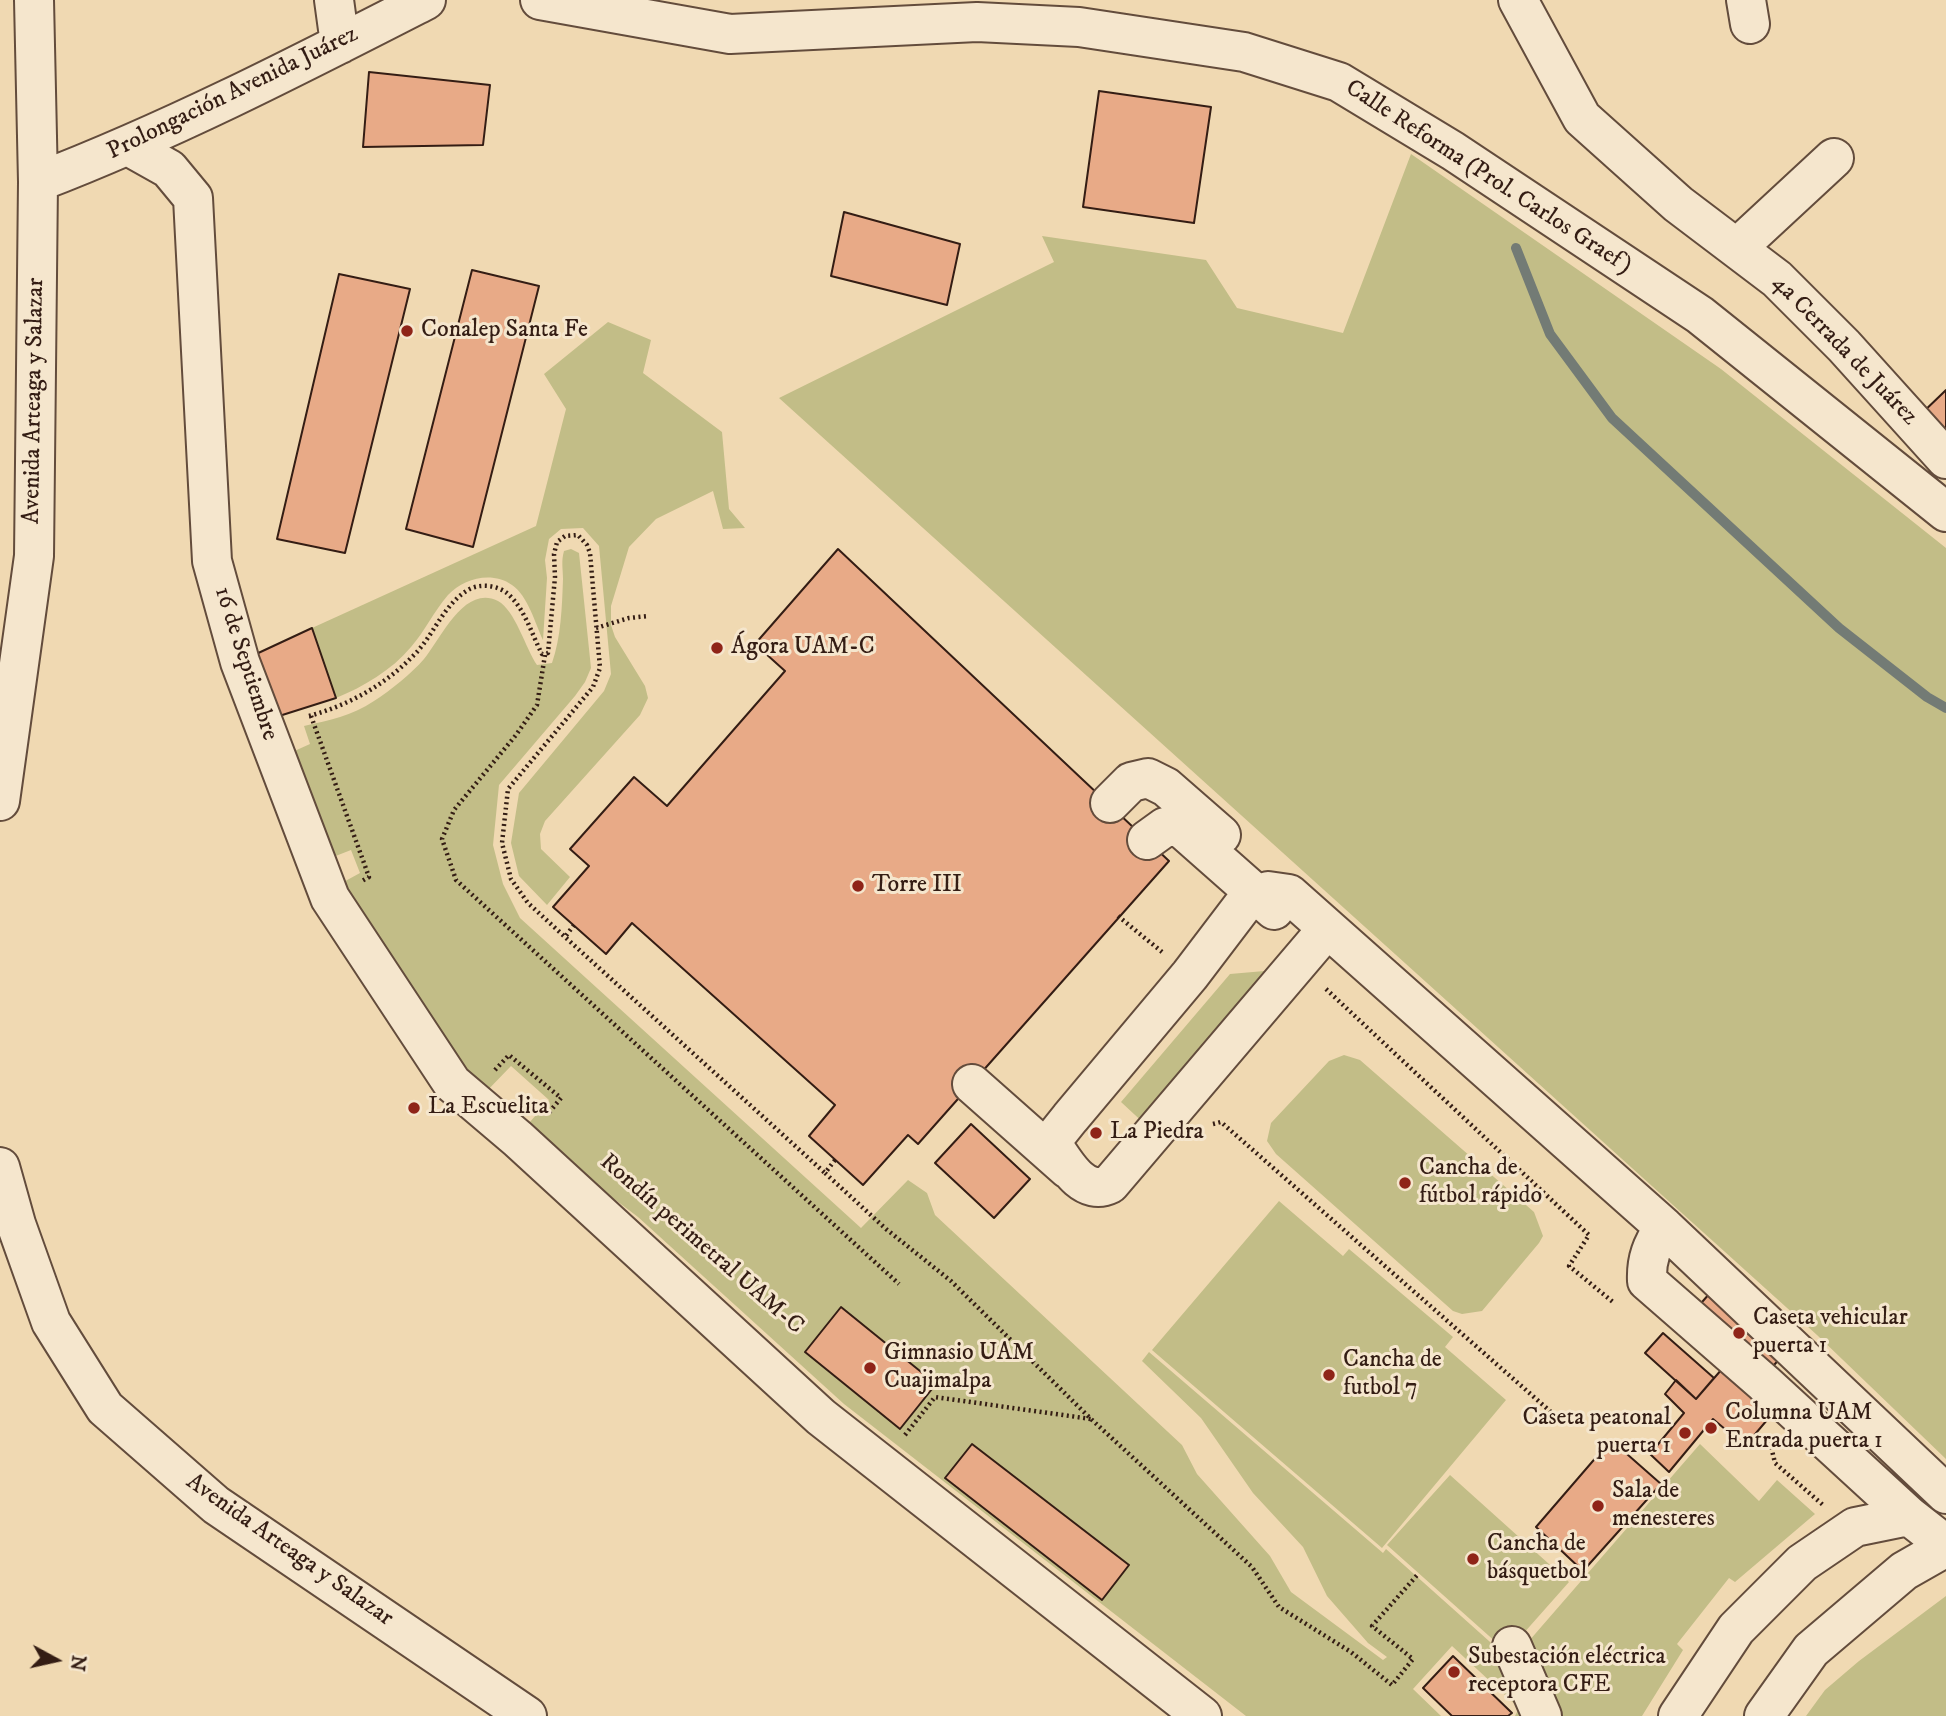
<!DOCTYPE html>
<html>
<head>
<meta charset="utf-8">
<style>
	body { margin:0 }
	#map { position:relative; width:1946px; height:1716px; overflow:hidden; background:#f0d9b2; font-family:"IM FELL DW Pica",serif }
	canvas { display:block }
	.north { position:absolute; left:21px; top:1625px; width:70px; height:70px; -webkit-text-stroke:5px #f5e6cd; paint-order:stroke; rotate:98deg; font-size:19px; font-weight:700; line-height:28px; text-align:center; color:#341d14 }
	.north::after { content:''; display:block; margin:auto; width:24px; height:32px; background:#341d14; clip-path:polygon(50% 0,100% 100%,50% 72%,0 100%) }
</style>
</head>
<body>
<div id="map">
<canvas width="1946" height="1716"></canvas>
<div class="north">N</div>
</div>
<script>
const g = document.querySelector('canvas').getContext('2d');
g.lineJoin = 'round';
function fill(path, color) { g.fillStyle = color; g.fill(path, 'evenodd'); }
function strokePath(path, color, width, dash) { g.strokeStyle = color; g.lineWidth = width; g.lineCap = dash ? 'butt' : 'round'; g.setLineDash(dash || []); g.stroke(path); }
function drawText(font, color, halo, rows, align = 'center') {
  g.font = font + ' "IM FELL DW Pica",serif'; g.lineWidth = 6; g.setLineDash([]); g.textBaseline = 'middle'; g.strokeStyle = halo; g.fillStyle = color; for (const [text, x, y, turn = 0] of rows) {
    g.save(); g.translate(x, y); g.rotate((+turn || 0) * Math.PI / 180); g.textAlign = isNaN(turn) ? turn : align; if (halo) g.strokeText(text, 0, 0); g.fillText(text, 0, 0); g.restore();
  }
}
const green = new Path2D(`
	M 1411,154 L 1721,369 L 1946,548 L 1946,1459 L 1817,1335 L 779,398 L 1054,262 L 1042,236 L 1206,260 L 1237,308 L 1343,333 Z
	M 608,322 L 651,340 L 643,373 L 722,432 L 729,509 L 745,528 L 723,529 L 713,491 L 656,519 L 629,547 L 611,606 L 611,625 L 615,637 L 645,686 L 648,698 L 640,715 L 545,821 L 540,834 L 541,849 L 570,877 L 547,905 L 519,876 L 511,843 L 519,793 L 604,691 L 611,674 L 599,546 L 583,528 L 561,529 L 549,539 L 545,560 L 547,578 L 543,640 C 535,623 528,596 512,585 C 492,571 464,578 448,595 C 434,611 425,631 411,647 C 392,670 363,687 336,698 L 312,628 L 536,526 L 566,409 L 544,374 Z
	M 571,549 L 579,553 L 591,668 L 585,682 L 575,696 L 499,785 L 493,845 L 503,884 L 520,918 L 861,1228 L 908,1180 L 927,1193 L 935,1215 L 1182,1445 L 1197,1474 L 1270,1556 L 1291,1592 L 1383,1660 L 1387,1657 L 1368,1643 L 1327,1596 L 1303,1547 L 1253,1493 L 1201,1418 L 1142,1361 L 1149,1352 L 1383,1553 L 1386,1549 L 1508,1658 L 1533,1716 L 1515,1716 L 1519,1708 L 1452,1646 L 1413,1689 L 1441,1716 L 1246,1716 L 844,1404 L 638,1217 L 523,1130 L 549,1100 L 511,1066 L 483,1095 L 338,885 L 360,873 L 351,850 L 328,859 L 290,753 L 310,744 L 304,726 C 330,720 351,716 374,701 C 391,690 411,674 424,659 C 441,639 464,584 498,601 C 515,610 526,649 537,665 L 552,663 C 561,637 562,607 563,579 C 563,569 561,561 564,551 Z
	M 1276,970 L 1148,1127 L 1121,1102 L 1230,974 Z
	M 1344,1055 L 1360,1060 L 1534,1212 L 1543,1236 L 1539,1243 L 1482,1311 L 1462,1314 L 1453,1311 L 1276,1154 L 1267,1141 L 1271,1123 L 1329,1061 Z
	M 1279,1201 L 1343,1256 L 1349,1249 L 1453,1337 L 1445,1347 L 1506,1400 L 1382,1548 L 1152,1350 Z
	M 1700,1444 L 1759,1501 L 1777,1480 L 1815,1514 L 1735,1582 L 1729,1578 L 1677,1644 L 1683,1650 L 1642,1716 L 1553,1716 L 1522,1649 Z
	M 1450,1475 L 1569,1582 L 1507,1652 L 1387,1545 Z
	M 1946,1596 L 1946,1716 L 1806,1716 L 1825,1690 L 1859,1661 Z`);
const stream = new Path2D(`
	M 1516,248 L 1550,334 L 1612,418 L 1839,628 L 1927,697 L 1946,708`);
const building = new Path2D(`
	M 369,72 L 490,85 L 483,145 L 363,147 Z
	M 1099,91 L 1211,107 L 1194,223 L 1083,207 Z
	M 844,212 L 960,244 L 947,305 L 831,276 Z
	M 472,270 L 539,286 L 473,547 L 406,529 Z
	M 339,274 L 410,289 L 345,553 L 277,539 Z
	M 1946,390 L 1946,454 L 1919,416 Z
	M 838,549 L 1169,861 L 918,1144 L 908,1135 L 863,1185 L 809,1136 L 835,1105 L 632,923 L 606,954 L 553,907 L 589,866 L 570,849 L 634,777 L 667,806 L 785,671 L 755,644 Z
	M 312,628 L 336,698 L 276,717 L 254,655 Z
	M 971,1124 L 1030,1179 L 994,1218 L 935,1163 Z
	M 1710,1293 L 1782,1356 L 1767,1373 L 1695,1310 Z
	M 841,1307 L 936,1384 L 900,1429 L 805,1352 Z
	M 1663,1333 L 1714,1378 L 1696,1399 L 1645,1353 Z
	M 1722,1369 L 1773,1413 L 1745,1446 L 1713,1419 L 1669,1472 L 1650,1454 L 1684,1413 L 1665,1394 L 1676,1380 L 1696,1399 Z
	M 1611,1440 L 1661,1484 L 1583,1571 L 1536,1527 Z
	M 972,1444 L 1129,1565 L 1102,1600 L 945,1478 Z
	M 1453,1656 L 1512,1713 L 1508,1716 L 1452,1716 L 1423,1688 Z`);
const path = new Path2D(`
	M 596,628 L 629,618 L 649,616
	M 545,655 L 537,705 L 516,735 L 454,810 L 442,839 L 456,880 L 899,1284
	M 309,716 C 349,705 385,685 414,655 C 434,635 443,605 468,590 C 479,583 498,585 508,594 C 525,609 532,635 542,654 L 548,653 L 555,577 L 554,554 L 557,542 L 565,536 L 578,535 L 587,545 L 590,553 L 600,668 L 593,687 L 508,789 L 502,843 L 511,879 L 528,903 L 565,937
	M 311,716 L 369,877 L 362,881
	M 1118,916 L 1162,952
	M 574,925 L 565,937 L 825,1173
	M 1326,989 L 1589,1235 L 1569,1266 L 1613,1302
	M 495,1070 L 509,1055 L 561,1098 L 547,1115
	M 1213,1124 L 1221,1122 L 1551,1412
	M 835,1160 L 825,1173 L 886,1229 L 951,1281 L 1091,1419 L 1252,1567 L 1279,1607 L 1351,1652 L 1392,1685 L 1413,1659 L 1372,1626 L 1419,1573
	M 905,1435 L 935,1397 L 1091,1419
	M 1770,1442 L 1775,1463 L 1823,1505`);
const minor = new Path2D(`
	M 334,0 L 340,44
	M 540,0 L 730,34 L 977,22 L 1079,27 L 1244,52 L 1339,82 L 1453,151 L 1700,315 L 1946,512
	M 1518,0 L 1582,118 L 1678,204 L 1777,279 L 1844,346 L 1946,459
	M 1746,0 L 1750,24
	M 128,146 L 169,169 L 193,198 L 212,561 L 240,662 L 330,898 L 452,1083 L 518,1139 L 821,1417 L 1202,1716
	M 38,182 C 171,131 299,65 426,0
	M 1738,247 L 1834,158
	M 0,801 L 34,556 L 38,182 L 34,0
	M 1110,803 L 1131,782 L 1148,778 L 1166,787 L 1221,835
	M 1147,840 L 1165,827 L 1180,827 L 1274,910
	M 1327,929 L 1110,1184 C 1084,1197 1066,1165 1053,1145 L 1054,1138 L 1070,1118 L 1190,975 L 1247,900 L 1268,891 L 1289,894 L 1664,1227 L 1946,1494
	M 972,1084 L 1068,1169
	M 0,1167 L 16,1224 L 51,1322 L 105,1408 L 216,1505 L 527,1716
	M 1664,1227 C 1652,1245 1646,1259 1647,1281 L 1764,1383 L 1909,1516 L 1946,1545
	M 1512,1646 L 1542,1716
	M 1678,1716 L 1736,1629 L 1802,1563 L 1855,1527 L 1909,1516
	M 1764,1716 L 1811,1650 L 1904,1571 L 1946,1547`);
const markers = [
	[407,331,7,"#8f2418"],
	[717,648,7,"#8f2418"],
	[858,886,7,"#8f2418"],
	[414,1108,7,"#8f2418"],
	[1096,1133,7,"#8f2418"],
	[1405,1183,7,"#8f2418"],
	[1739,1333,7,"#8f2418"],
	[870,1368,7,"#8f2418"],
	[1329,1375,7,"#8f2418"],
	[1711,1428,7,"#8f2418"],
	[1685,1433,7,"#8f2418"],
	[1598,1506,7,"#8f2418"],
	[1473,1559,7,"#8f2418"],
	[1454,1672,7,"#8f2418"]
];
const streetNames = [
	["Prolongación Avenida Juárez",233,94,-26],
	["Calle Reforma (Prol. Carlos Graef)",1488,178,33],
	["4a Cerrada de Juárez",1844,351,46],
	["Avenida Arteaga y Salazar",35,401,-89],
	["16 de Septiembre",245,664,72],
	["Rondín perimetral UAM-C",701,1245,41],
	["Avenida Arteaga y Salazar",289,1551,35]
];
const poiNames = [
	["Conalep Santa Fe",421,331],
	["Ágora UAM-C",731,648],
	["Torre III",872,886],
	["La Escuelita",428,1108],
	["La Piedra",1110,1133],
	["Cancha de",1419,1169],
	["fútbol rápido",1419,1197],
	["Caseta vehicular",1753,1319],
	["puerta 1",1753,1347],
	["Gimnasio UAM",884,1354],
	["Cuajimalpa",884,1382],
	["Cancha de",1343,1361],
	["futbol 7",1343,1389],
	["Columna UAM",1725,1414],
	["Entrada puerta 1",1725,1442],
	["Caseta peatonal",1671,1419,"right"],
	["puerta 1",1671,1447,"right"],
	["Sala de",1612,1492],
	["menesteres",1612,1520],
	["Cancha de",1487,1545],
	["básquetbol",1487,1573],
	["Subestación eléctrica",1468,1658],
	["receptora CFE",1468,1686]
];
fill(green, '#c2bd87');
strokePath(stream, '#737b75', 10);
fill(building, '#e8aa87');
strokePath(building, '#341d14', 2);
strokePath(minor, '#634c3c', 42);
strokePath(path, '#341d14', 4.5, [2, 3.5]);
strokePath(minor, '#f5e6cd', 38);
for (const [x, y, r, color] of markers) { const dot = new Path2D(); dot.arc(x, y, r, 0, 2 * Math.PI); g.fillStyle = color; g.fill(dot); strokePath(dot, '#f5e6cd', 2.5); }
drawText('24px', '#341d14', '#f5e6cd', streetNames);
drawText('24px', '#341d14', '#f5e6cd', poiNames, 'left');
</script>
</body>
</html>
